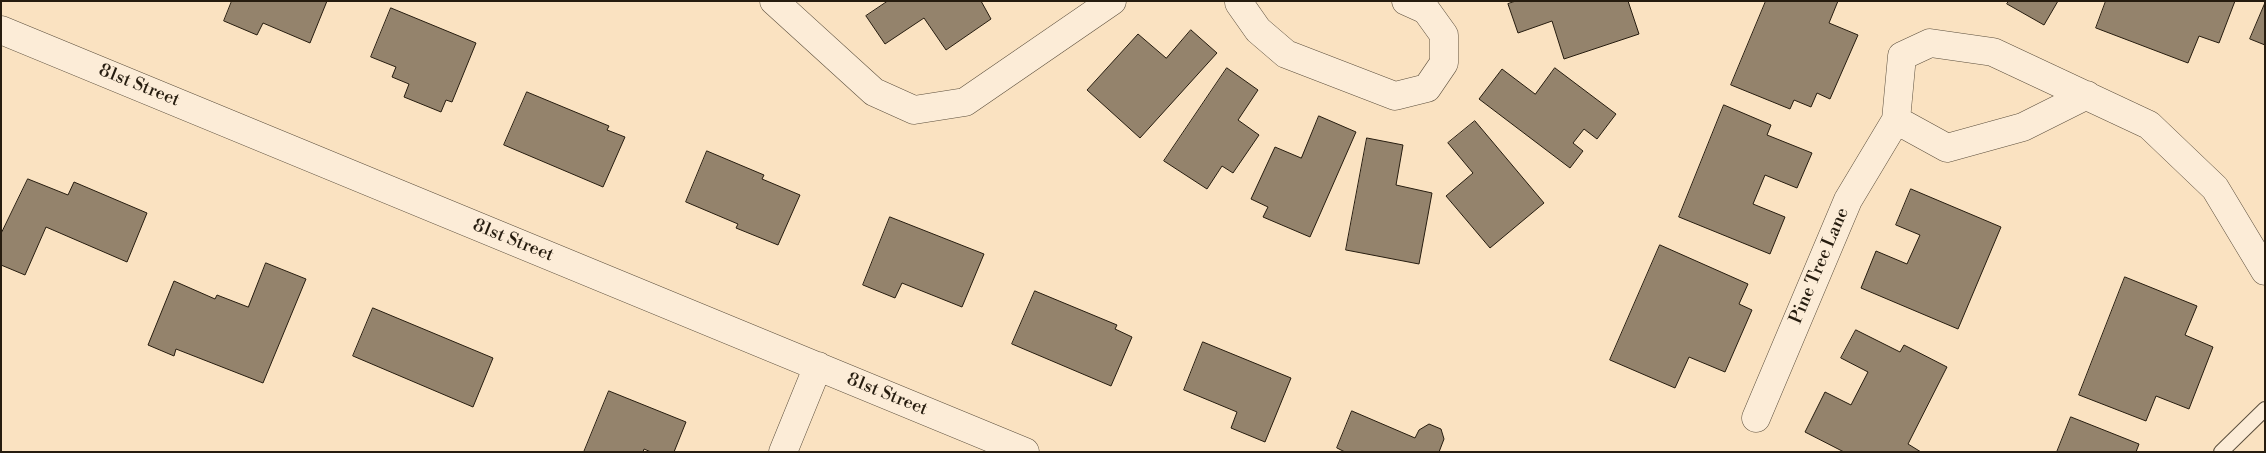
<!DOCTYPE html>
<html>
<head>
<meta charset="utf-8">
<style>
	body { margin:0 }
	#map { position:relative; width:2266px; height:453px; overflow:hidden; background:#fae2c1; font-family:"Libre Bodoni",serif }
	canvas { display:block }
	.frame { position:absolute; inset:0; border:2px solid #261c0f; pointer-events:none }
</style>
</head>
<body>
<div id="map">
<canvas width="2266" height="453"></canvas>
<div class="frame"></div>
</div>
<script>
const g = document.querySelector('canvas').getContext('2d');
g.lineJoin = 'round';
function fill(path, color) { g.fillStyle = color; g.fill(path, 'evenodd'); }
function strokePath(path, color, width, dash) { g.strokeStyle = color; g.lineWidth = width; g.lineCap = dash ? 'butt' : 'round'; g.setLineDash(dash || []); g.stroke(path); }
function drawText(font, color, halo, rows, align = 'center') {
  g.font = font + ' "Libre Bodoni",serif'; g.lineWidth = 4; g.setLineDash([]); g.textBaseline = 'middle'; g.strokeStyle = halo; g.fillStyle = color; for (const [text, x, y, turn = 0] of rows) {
    g.save(); g.translate(x, y); g.rotate((+turn || 0) * Math.PI / 180); g.textAlign = isNaN(turn) ? turn : align; if (halo) g.strokeText(text, 0, 0); g.fillText(text, 0, 0); g.restore();
  }
}
const building = new Path2D(`
	M 232,1 L 327,1 L 310,43 L 263,23 L 257,35 L 224,21 Z
	M 888,1 L 981,1 L 991,19 L 946,50 L 924,18 L 885,44 L 866,16 Z
	M 1516,1 L 1628,1 L 1639,34 L 1564,59 L 1552,21 L 1518,33 L 1508,4 Z
	M 1766,1 L 1838,1 L 1829,23 L 1858,35 L 1830,99 L 1817,93 L 1811,107 L 1794,100 L 1790,109 L 1731,85 Z
	M 2009,1 L 2058,1 L 2044,25 L 2007,4 Z
	M 2106,1 L 2235,1 L 2219,43 L 2199,36 L 2188,63 L 2096,28 Z
	M 2265,3 L 2265,45 L 2250,39 Z
	M 391,8 L 476,43 L 452,102 L 446,100 L 441,112 L 404,97 L 409,84 L 392,77 L 396,67 L 371,57 Z
	M 1191,30 L 1217,53 L 1140,138 L 1087,90 L 1138,34 L 1166,58 Z
	M 1227,68 L 1258,90 L 1238,120 L 1259,135 L 1233,173 L 1222,166 L 1207,189 L 1164,161 Z
	M 1555,68 L 1616,114 L 1597,139 L 1584,129 L 1573,143 L 1583,151 L 1570,168 L 1479,99 L 1502,69 L 1535,94 Z
	M 527,92 L 609,126 L 607,130 L 625,137 L 603,187 L 504,145 Z
	M 1724,105 L 1771,125 L 1767,135 L 1812,153 L 1797,188 L 1765,175 L 1753,204 L 1785,217 L 1770,254 L 1679,217 Z
	M 1319,116 L 1356,132 L 1310,237 L 1263,217 L 1268,207 L 1251,199 L 1275,147 L 1301,158 Z
	M 1475,121 L 1544,203 L 1490,248 L 1446,196 L 1473,173 L 1448,143 Z
	M 1367,138 L 1403,145 L 1396,185 L 1432,193 L 1419,264 L 1346,250 Z
	M 707,151 L 764,175 L 762,179 L 800,195 L 778,245 L 736,228 L 738,224 L 686,202 Z
	M 28,179 L 68,195 L 74,182 L 147,213 L 127,262 L 46,227 L 25,275 L 1,265 L 1,234 Z
	M 1911,189 L 2001,227 L 1958,329 L 1861,288 L 1876,251 L 1907,264 L 1920,235 L 1896,225 Z
	M 890,217 L 984,254 L 962,307 L 902,283 L 895,298 L 863,285 Z
	M 1660,245 L 1748,284 L 1739,304 L 1752,310 L 1725,372 L 1689,357 L 1675,388 L 1610,360 Z
	M 266,263 L 306,279 L 263,383 L 176,349 L 174,356 L 148,345 L 174,281 L 215,299 L 217,295 L 248,307 Z
	M 2125,277 L 2197,306 L 2185,335 L 2213,347 L 2189,409 L 2156,396 L 2146,421 L 2079,395 Z
	M 1035,291 L 1117,325 L 1115,329 L 1132,337 L 1111,386 L 1012,344 Z
	M 373,308 L 493,358 L 473,407 L 353,356 Z
	M 1856,330 L 1900,352 L 1904,345 L 1947,367 L 1908,444 L 1921,452 L 1844,452 L 1805,432 L 1825,392 L 1851,405 L 1868,372 L 1841,358 Z
	M 1203,342 L 1291,378 L 1265,442 L 1231,428 L 1237,412 L 1184,390 Z
	M 609,391 L 686,422 L 674,452 L 651,452 L 644,449 L 643,452 L 584,452 Z
	M 1352,411 L 1415,438 L 1419,430 L 1429,424 L 1441,429 L 1444,439 L 1439,452 L 1345,452 L 1337,448 Z
	M 2071,417 L 2139,444 L 2136,452 L 2057,452 Z`);
const lane = new Path2D(`
	M 2221,452 L 2265,409`);
const street = new Path2D(`
	M 774,1 L 874,92 L 914,110 L 965,102 L 1112,1
	M 1241,1 L 1239,3 L 1258,30 L 1286,54 L 1395,96 L 1427,88 L 1444,63 L 1444,35 L 1426,10 L 1406,1
	M 1,30 L 1025,452
	M 1896,120 L 1947,148 L 2023,127 L 2087,95
	M 1756,418 L 1848,200 L 1896,120 L 1902,56 L 1930,43 L 1993,52 L 2149,125 L 2215,188 L 2265,271
	M 783,452 L 818,366`);
const streetNames = [
	["81st Street",139,86,22],
	["81st Street",513,241,22],
	["Pine Tree Lane",1820,266,-67],
	["81st Street",887,395,22]
];
fill(building, '#94836c');
strokePath(building, '#261c0f', 1);
strokePath(lane, '#5b4e3c', 16);
strokePath(street, '#5b4e3c', 29);
strokePath(lane, '#fcecd7', 14);
strokePath(street, '#fcecd7', 28);
drawText('18px', '#261c0f', '#fcecd7', streetNames);
</script>
</body>
</html>
